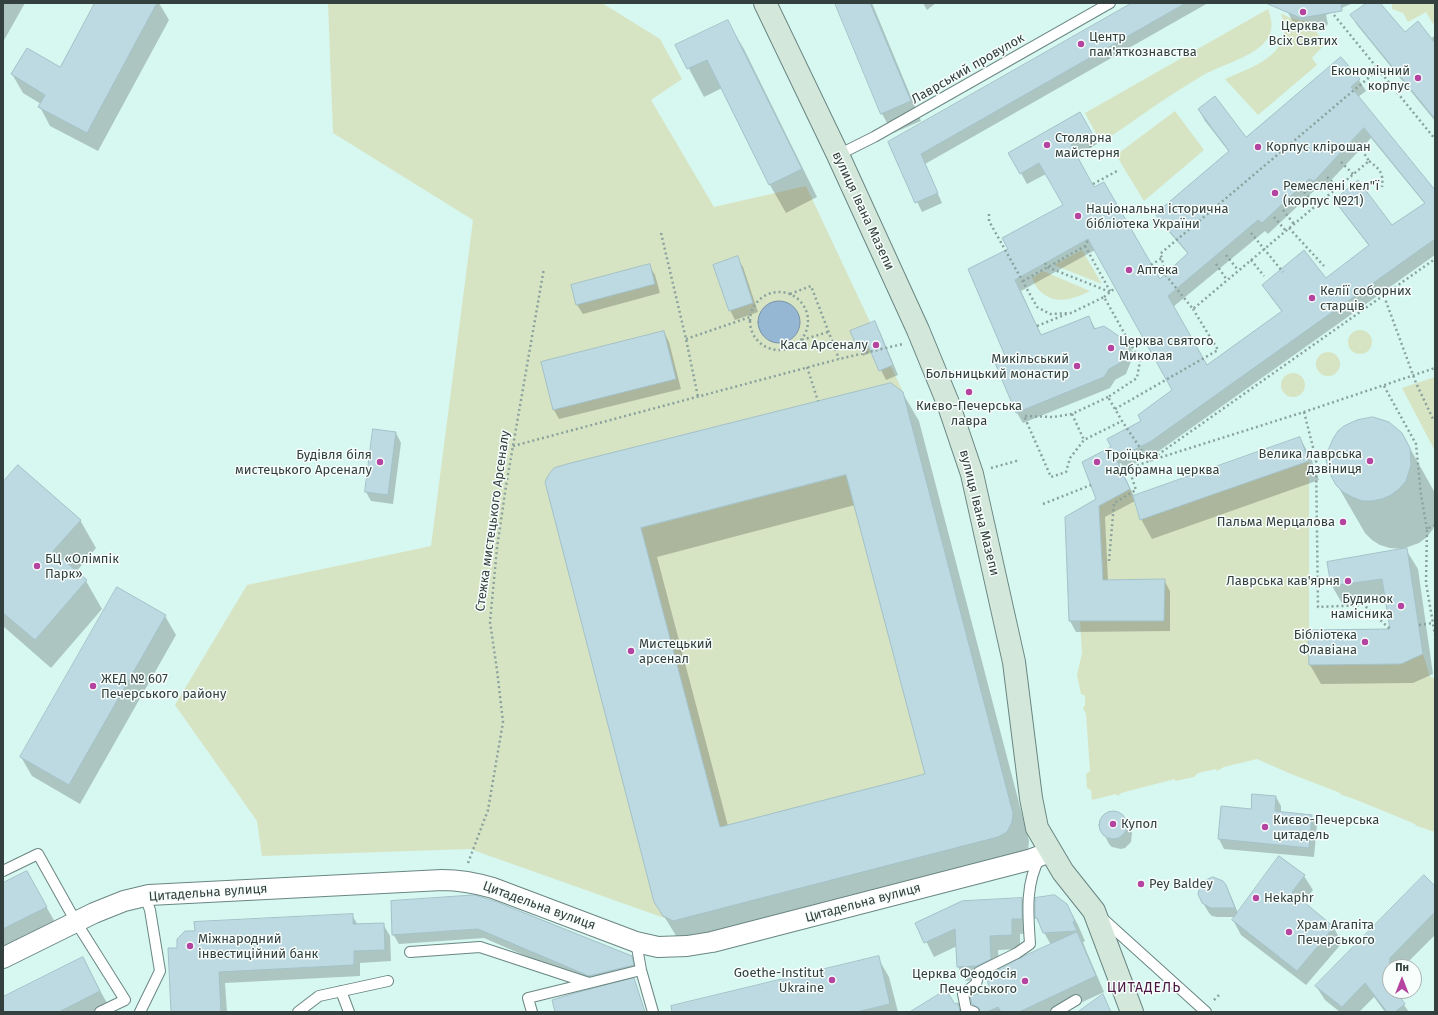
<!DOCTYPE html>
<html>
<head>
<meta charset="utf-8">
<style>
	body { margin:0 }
	#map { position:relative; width:1438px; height:1015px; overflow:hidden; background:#d7f7f1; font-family:"Fira Sans",sans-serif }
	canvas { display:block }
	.frame { position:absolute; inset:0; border:4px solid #33403e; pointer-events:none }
	.north { position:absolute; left:1382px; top:959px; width:40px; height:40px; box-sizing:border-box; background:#f7fefc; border:1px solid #a9b2b0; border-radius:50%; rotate:0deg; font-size:11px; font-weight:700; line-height:16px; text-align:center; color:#33403e }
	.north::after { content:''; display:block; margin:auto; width:14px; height:18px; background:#b544a0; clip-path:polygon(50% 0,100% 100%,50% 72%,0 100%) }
</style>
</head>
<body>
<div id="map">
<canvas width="1438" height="1015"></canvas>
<div class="frame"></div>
<div class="north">Пн</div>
</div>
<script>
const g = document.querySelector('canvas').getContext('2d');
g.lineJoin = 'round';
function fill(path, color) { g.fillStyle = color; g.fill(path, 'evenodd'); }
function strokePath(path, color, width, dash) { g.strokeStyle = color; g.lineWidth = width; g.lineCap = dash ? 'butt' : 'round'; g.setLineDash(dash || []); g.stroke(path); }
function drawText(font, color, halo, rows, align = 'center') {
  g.font = font + ' "Fira Sans",sans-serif'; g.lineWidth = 3; g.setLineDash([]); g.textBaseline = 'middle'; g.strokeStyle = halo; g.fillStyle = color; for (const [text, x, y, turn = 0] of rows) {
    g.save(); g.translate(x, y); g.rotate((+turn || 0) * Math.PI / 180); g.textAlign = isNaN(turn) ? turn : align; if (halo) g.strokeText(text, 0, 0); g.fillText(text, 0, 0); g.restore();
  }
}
const green = new Path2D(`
	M 328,3 L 602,3 L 660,39 L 682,79 L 651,100 L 714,207 L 806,186 L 903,392 L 1013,813 C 1012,824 1008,830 998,837 L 673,921 L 470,849 L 262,856 L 257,821 L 175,705 L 247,585 L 431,546 L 473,220 L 333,133 Z
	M 1392,3 L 1435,3 L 1435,22 L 1433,24 L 1426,12 L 1408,22 L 1403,13 L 1392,9 Z
	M 1268,9 C 1273,23 1274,34 1262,45 C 1247,59 1218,66 1200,77 C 1166,97 1134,121 1101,143 L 1085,113 Z
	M 1281,13 C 1290,19 1298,21 1309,21 L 1325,44 L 1312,58 L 1317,65 L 1258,115 L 1225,79 C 1249,68 1283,59 1285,28 C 1285,24 1282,18 1281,13 Z
	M 1175,111 L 1204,150 L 1144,201 L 1116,155 Z
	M 1082,250 L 1102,284 L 1054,265 Z
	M 1043,271 L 1090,291 C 1074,299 1055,306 1040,291 C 1036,288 1034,282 1032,278 Z
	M1348 342a12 12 0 1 1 24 0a12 12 0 1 1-24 0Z
	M1316 364a12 12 0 1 1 24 0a12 12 0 1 1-24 0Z
	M1281 385a12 12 0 1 1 24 0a12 12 0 1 1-24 0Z
	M 1435,377 L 1435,451 L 1402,388 Z
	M 1309,461 L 1309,665 L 1401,664 L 1423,654 L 1430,677 L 1435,678 L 1435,832 L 1417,826 L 1413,823 L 1354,799 L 1342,795 L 1338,792 L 1291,774 L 1257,759 L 1224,767 L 1217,771 L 1216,769 L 1198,773 L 1194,777 L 1175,781 L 1175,779 L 1121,793 L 1118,796 L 1116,794 L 1092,800 L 1091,790 L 1087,788 L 1086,774 L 1090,771 L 1086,714 L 1083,708 L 1085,705 L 1085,696 L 1081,694 L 1077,675 L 1082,653 L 1080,621 L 1164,620 L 1164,579 L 1103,580 L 1099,506 L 1130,489 L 1140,520 Z`);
const water = new Path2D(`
	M758 322a21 21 0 1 1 42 0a21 21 0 1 1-42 0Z`);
const shadow = new Path2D(`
	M 3,3 L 25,3 L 3,42 Z
	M 96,3 L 159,3 L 169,20 L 98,151 L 50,126 L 40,107 L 41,104 L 23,93 L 12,74 L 61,69 Z
	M 836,3 L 872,3 L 921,121 L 893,133 L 882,114 Z
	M 923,3 L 936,3 L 927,10 Z
	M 1134,3 L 1208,3 L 925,164 L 942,203 L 922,212 L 889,143 Z
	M 1283,3 L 1353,3 L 1326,15 L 1328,24 L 1322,30 L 1310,32 L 1301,29 L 1294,24 Z
	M 1368,3 L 1379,3 L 1405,34 L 1431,39 L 1435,35 L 1435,121 L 1357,25 L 1351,15 Z
	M 727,21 L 744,49 L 817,197 L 786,213 L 770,185 L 722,88 L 704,97 L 677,46 Z
	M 1341,58 L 1359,80 L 1366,91 L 1358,97 L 1435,192 L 1435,255 L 1156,453 L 1124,469 L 1121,463 L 1119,464 L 1134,496 L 1300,438 L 1311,458 L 1319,480 L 1152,539 L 1141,519 L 1135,501 L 1105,517 L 1108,581 L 1164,580 L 1170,591 L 1170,631 L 1076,632 L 1070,621 L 1097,499 L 1112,447 L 1143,421 L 1174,390 L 1095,250 L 1021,291 L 1041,335 L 1089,317 L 1096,330 L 1128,343 L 1134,354 L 1126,374 L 1115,380 L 1110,388 L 1023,423 L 1017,413 L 1007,358 L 1009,250 L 1064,205 L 1046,174 L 1027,184 L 1010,153 L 1080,113 L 1097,144 L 1076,156 L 1094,188 L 1159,281 L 1188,254 L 1163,225 L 1157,214 L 1230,153 L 1205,121 L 1199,110 L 1246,139 ZM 1371,138 L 1425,204 L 1392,226 L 1336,200 L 1342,211 L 1369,246 L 1326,279 L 1263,285 L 1270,296 L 1282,312 L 1207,366 L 1173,307 L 1265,231 L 1268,234 L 1316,189 L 1320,192 Z
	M 737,258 L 743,267 L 758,312 L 735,320 L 730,310 Z
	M 649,265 L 655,275 L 660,293 L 583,314 L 577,305 L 572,286 Z
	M 874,322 L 880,332 L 898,375 L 886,380 L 872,352 L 863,356 L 858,347 Z
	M 664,332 L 669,342 L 681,389 L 559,419 L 554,410 Z
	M 902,392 L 919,421 L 1029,841 L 1028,851 L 681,944 L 655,901 L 567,465 ZM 855,505 L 926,775 L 728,826 L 657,557 Z
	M 396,433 L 401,443 L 393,504 L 371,501 L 366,492 Z
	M 1402,434 L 1435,493 L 1435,523 L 1433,529 L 1427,537 L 1419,543 L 1405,548 L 1418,569 L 1433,674 L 1413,683 L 1321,684 L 1310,665 L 1391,630 L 1386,599 L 1343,605 L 1332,586 L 1328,562 L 1403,549 L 1390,548 L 1380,545 L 1372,540 L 1365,533 L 1332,476 Z
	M 3,484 L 80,520 L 96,548 L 76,572 L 86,581 L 102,609 L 51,668 L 3,626 Z
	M 165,616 L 176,635 L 80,804 L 32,776 L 21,757 Z
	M 1276,797 L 1281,806 L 1281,813 L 1311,816 L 1317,825 L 1314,857 L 1224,849 L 1219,839 L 1222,807 L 1251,810 Z
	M 1114,812 L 1122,815 L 1132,833 L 1131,842 L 1125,848 L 1121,849 L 1112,847 L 1109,844 L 1100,826 L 1102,818 L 1110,813 Z
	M 27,873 L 63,936 L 3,965 L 3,884 Z
	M 1304,876 L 1313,890 L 1303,903 L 1334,928 L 1342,943 L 1306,985 L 1241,935 L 1233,920 L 1235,917 L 1217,917 L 1212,916 L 1209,913 L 1203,903 L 1226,885 L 1231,896 L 1238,913 Z
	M 1435,887 L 1435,935 L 1403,967 L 1390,967 L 1390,991 L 1394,991 L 1409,1012 L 1385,1012 L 1374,997 L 1359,1012 L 1340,1012 L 1325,1000 L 1316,986 Z
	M 1022,899 L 1030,914 L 1030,933 L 1020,934 L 1020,949 L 998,950 L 999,970 L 1051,945 L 1036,918 L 1067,905 L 1078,925 L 1085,941 L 1083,942 L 1086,950 L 1104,992 L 1061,1012 L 977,1012 L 973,1004 L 991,989 L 987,979 L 966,981 L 958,967 L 957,946 L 934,957 L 917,923 Z
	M 497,903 L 631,957 L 637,967 L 595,986 L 484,938 L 399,944 L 393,934 Z
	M 352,915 L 358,925 L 383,924 L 390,936 L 391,961 L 360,963 L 360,976 L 225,983 L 227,1012 L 172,1012 L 178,949 Z
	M 82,958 L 112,1012 L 3,1012 L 3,998 Z
	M 878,958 L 889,977 L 898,1012 L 685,1012 Z
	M 634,979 L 645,1012 L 556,1012 Z`);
const building = new Path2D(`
	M 95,3 L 157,3 L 87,133 L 38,107 L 45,95 L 11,74 L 27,48 L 60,67 Z
	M 835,3 L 870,3 L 911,101 L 881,114 Z
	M 1132,3 L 1186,3 L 921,154 L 938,193 L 915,203 L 888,142 Z
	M 1266,3 L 1341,3 L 1342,11 L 1301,18 Z
	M 1367,3 L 1380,3 L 1405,32 L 1418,21 L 1435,43 L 1435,119 L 1350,15 Z
	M 728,20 L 802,169 L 769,185 L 707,60 L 687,69 L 675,45 Z
	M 1341,57 L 1360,79 L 1351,87 L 1435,190 L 1435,239 L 1150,442 L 1117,458 L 1115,456 L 1130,489 L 1099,506 L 1103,580 L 1165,579 L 1164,621 L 1069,621 L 1065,517 L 1096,499 L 1082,462 L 1111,447 L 1107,439 L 1141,421 L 1138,415 L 1172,390 L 1088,239 L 1015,280 L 1041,335 L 1089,316 L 1094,329 L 1104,326 L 1129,343 L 1120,363 L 1109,369 L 1104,377 L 1016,413 L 995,363 L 1006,358 L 968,269 L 1008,249 L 1002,238 L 1063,205 L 1039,163 L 1020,174 L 1008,153 L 1080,112 L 1092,133 L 1071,145 L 1094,187 L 1104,182 L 1160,279 L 1188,253 L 1155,214 L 1229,151 L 1198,109 L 1215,96 L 1246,137 ZM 1364,128 L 1425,203 L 1392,225 L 1358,180 L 1334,200 L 1369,245 L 1326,278 L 1304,250 L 1262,285 L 1282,311 L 1207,365 L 1168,296 L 1258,220 L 1262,223 L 1309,179 L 1314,181 Z
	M 738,256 L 753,303 L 729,311 L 713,265 Z
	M 650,264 L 655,284 L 576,305 L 571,285 Z
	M 875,321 L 893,365 L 879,371 L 867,343 L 857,347 L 850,331 Z
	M 664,331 L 676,379 L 553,410 L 541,362 Z
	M 891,383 L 903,392 L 1013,813 L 1012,822 L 1007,832 L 998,837 L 673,921 L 663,916 L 654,902 L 545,482 L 549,474 L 554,468 L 567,464 ZM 846,475 L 925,774 L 720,827 L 641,528 Z
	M 1373,417 L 1389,422 L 1402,433 L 1410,448 L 1411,465 L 1406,481 L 1399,489 L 1391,495 L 1382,499 L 1372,501 L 1362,501 L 1352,497 L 1343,492 L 1336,485 L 1331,476 L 1325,457 L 1333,439 L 1338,431 L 1344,426 L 1357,420 Z
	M 373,429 L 396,432 L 388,495 L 365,492 Z
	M 1300,437 L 1309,461 L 1140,520 L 1133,496 Z
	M 18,465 L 81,520 L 53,551 L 87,580 L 35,640 L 3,613 L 3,482 Z
	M 1407,548 L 1423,654 L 1401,664 L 1309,665 L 1308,630 L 1390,629 L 1382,579 L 1331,586 L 1327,562 Z
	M 117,587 L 166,615 L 69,785 L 20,757 Z
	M 1252,794 L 1276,796 L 1275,811 L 1312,815 L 1309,848 L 1218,839 L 1221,806 L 1251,809 Z
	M1099 825a14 14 0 1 1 28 0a14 14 0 1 1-28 0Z
	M 1279,856 L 1305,875 L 1292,892 L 1334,927 L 1297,971 L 1232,920 Z
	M 27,871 L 47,907 L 3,929 L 3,883 Z
	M 1424,875 L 1435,886 L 1435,912 L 1390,958 L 1390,991 L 1396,991 L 1405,1004 L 1395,1012 L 1387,1012 L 1365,983 L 1342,1007 L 1315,986 Z
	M 1213,877 L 1223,881 L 1226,885 L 1235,908 L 1211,908 L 1202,903 L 1198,894 L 1200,885 L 1204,881 Z
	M 475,895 L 497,902 L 632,956 L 634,965 L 589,976 L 478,929 L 392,935 L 391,901 Z
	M 1055,895 L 1067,904 L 1075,921 L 1073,922 L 1077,931 L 1043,933 L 1037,918 L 1035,918 L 1035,898 Z
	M 1022,898 L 1022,919 L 1012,919 L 1012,935 L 990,936 L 991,959 L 977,966 L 957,967 L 955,929 L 924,943 L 915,923 L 962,901 Z
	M 353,914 L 353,924 L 384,923 L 385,950 L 354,951 L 354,965 L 219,972 L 221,1012 L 171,1012 L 168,948 L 177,948 L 177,939 L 185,931 L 195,931 L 194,922 Z
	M 1077,932 L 1096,976 L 1019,1012 L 1001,1012 L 998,1007 L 987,1012 L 980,1012 L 979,1008 L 972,1004 L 970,997 L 990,988 L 985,976 L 1024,956 Z
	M 879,956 L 890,1004 L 857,1012 L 672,1012 L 671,1006 Z
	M 83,957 L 100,991 L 59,1012 L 3,1012 L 3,997 Z
	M 634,978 L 645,1012 L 555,1012 L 552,1000 L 575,993 Z
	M 946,990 L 955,1004 L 958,1003 L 960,1012 L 910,1012 Z
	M 1103,994 L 1111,1012 L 1078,1012 Z`);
const path = new Path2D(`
	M 1334,15 L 1435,139
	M 1085,137 L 1096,156
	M 1362,150 L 1369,161 L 1193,309 L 1164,273 L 1162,258 L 1160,254 L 1379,69
	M 1369,161 C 1379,169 1384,172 1382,187
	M 1341,162 L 1353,174
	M 1327,177 L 1338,187
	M 1093,184 L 1117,171
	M 1304,192 L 1317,205
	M 1283,210 L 1294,224
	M 989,214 L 989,221 L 1037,307 L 1050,314 L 1071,313 L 1104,297 L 1140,361 L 1137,378 L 1108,397 L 1122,421 L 1149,461 L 1435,259
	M 1274,217 L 1286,231
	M 1289,228 L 1324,266
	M 661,233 L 686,339 L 698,397
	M 1251,233 L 1283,272
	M 1085,246 L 1110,291
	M 1226,255 L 1238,270
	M 1251,260 L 1264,276
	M 1045,263 L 1047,267 L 1110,292
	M 1216,264 L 1227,280
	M 1151,265 L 1162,258
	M 1023,281 L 1085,246 L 1088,240
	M750 321a29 29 0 1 1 58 0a29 29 0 1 1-58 0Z
	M 790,294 L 811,286 L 839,359
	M 1384,296 L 1416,383 L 1434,421
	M 1104,297 L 1115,288
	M 1037,326 L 1069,313
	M 686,339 L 750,317
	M 802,340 L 828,332
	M 807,367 L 818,401
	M 1384,386 L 1416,444 L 1421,495 L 1427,529
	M 1108,397 L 1072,414 L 1053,417 L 1024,416 L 1051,477 L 1066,472 L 1070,458 L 1084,440 L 1122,421
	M 1115,409 L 1218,350 L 1193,309
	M 1304,412 L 1316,459 L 1318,607 L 1364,605 L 1390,629
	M 1072,414 L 1084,440
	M 513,446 L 839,359 L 903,344
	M 991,468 L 1020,460
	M 1123,471 L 1149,461 L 1304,412 L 1435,368
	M 1043,504 L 1091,485
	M 1435,525 L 1427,529 L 1426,583 L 1435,635
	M 1109,561 L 1114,503 L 1136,490 L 1129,469
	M 1419,625 L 1433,623
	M 468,863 L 488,810 L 503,722 L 497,670 L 490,622 L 497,548 L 506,486 L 544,268
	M 1214,1000 L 1219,995`);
const service = new Path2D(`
	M 838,155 L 874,137 L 1110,3
	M 3,871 L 38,854 L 76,922 L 125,1000 L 100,1012
	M 1102,918 L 1206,1012
	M 636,942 L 641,970 L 653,1012
	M 410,952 L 480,947 L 589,983 L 641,970
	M 341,991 L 349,1012
	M 140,1012 L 160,971 L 150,910 L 147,902 L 149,895
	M 298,1012 L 319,996 L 388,981
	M 532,1012 L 528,998 L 589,983
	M 974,1012 L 966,1009 L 963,994 L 976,984 L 979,972 L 1017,953 L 1030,944 C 1028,914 1025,884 1040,857
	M 1056,1012 L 1076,1000`);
const minor = new Path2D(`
	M 3,958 L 94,913 L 124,901 L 149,895 L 442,880 C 459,880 476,883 493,888 L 636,942 L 658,947 L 687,946 L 712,942 L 1029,860 L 1050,852`);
const secondary = new Path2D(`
	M 765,3 L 838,155 L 918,330 L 948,403 L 972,474 L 1014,662 L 1031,798 L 1037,828 L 1063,872 L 1094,911 L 1132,1012`);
const markers = [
	[1303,12,4,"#b544a0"],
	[1081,44,4,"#b544a0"],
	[1418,78,4,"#b544a0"],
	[1047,145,4,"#b544a0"],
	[1258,147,4,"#b544a0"],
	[1275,193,4,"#b544a0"],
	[1078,216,4,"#b544a0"],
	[1129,270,4,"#b544a0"],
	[1312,298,4,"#b544a0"],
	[876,345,4,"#b544a0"],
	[1111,348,4,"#b544a0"],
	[1077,366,4,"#b544a0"],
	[969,392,4,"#b544a0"],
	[1370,461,4,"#b544a0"],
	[380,462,4,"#b544a0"],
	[1097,462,4,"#b544a0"],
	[1343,522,4,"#b544a0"],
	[37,566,4,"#b544a0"],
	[1348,581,4,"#b544a0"],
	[1401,606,4,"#b544a0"],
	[1365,642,4,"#b544a0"],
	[631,651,4,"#b544a0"],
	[93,686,4,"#b544a0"],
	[1113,824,4,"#b544a0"],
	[1265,827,4,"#b544a0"],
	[1141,884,4,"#b544a0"],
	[1256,898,4,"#b544a0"],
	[1289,932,4,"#b544a0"],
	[190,946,4,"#b544a0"],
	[832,980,4,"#b544a0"],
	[1025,981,4,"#b544a0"]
];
const poiNames = [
	["Церква",1303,26,"center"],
	["Всіх Святих",1303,41,"center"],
	["Центр",1089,37],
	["пам'яткознавства",1089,52],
	["Економічний",1410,71,"right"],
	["корпус",1410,86,"right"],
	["Столярна",1055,138],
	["майстерня",1055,153],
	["Корпус клірошан",1266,147],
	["Ремеслені кел\"ї",1283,186],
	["(корпус №21)",1283,201],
	["Національна історична",1086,209],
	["бібліотека України",1086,224],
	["Аптека",1137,270],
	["Келії соборних",1320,291],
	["старців",1320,306],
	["Церква святого",1119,341],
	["Миколая",1119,356],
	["Каса Арсеналу",868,345,"right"],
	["Микільський",1069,359,"right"],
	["Больницький монастир",1069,374,"right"],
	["Києво-Печерська",969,406,"center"],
	["лавра",969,421,"center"],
	["Велика лаврська",1362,454,"right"],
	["дзвіниця",1362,469,"right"],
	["Будівля біля",372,455,"right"],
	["мистецького Арсеналу",372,470,"right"],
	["Троїцька",1105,455],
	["надбрамна церква",1105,470],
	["Пальма Мерцалова",1335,522,"right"],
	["БЦ «Олімпік",45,559],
	["Парк»",45,574],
	["Лаврська кав'ярня",1340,581,"right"],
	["Будинок",1393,599,"right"],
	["намісника",1393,614,"right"],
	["Бібліотека",1357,635,"right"],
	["Флавіана",1357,650,"right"],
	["Мистецький",639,644],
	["арсенал",639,659],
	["ЖЕД № 607",101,679],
	["Печерського району",101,694],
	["Києво-Печерська",1273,820],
	["цитадель",1273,835],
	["Купол",1121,824],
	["Pey Baldey",1149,884],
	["Hekaphr",1264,898],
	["Храм Агапіта",1297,925],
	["Печерського",1297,940],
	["Міжнародний",198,939],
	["інвестиційний банк",198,954],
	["Goethe-Institut",824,973,"right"],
	["Ukraine",824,988,"right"],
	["Церква Феодосія",1017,974,"right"],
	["Печерського",1017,989,"right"]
];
const streetNames = [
	["Лаврський провулок",968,69,-30],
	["вулиця Івана Мазепи",863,211,65],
	["вулиця Івана Мазепи",979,513,76],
	["Стежка мистецького Арсеналу",493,521,-82],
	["Цитадельна вулиця",208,893,-4],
	["Цитадельна вулиця",863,903,-15],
	["Цитадельна вулиця",539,906,20]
];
const neighbourhoodNames = [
	["ЦИТАДЕЛЬ",1144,988]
];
fill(green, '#d7e4c3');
fill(water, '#96b7d4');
strokePath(water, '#7893a7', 1);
fill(shadow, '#0003');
fill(building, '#bddae2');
strokePath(building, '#a3c1c8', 1);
strokePath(service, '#6a8682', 12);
strokePath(minor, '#6a8682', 22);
strokePath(secondary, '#6a8682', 24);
strokePath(path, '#8aa29d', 2.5, [2, 3]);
strokePath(service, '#fff', 10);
strokePath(minor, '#fff', 20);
strokePath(secondary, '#d3e7da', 22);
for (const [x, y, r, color] of markers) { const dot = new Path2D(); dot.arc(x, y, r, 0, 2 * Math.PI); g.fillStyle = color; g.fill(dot); strokePath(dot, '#f7fefc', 1.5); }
drawText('13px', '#33403e', '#f7fefc', poiNames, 'left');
drawText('13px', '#33403e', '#f7fefc', streetNames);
g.letterSpacing = '1px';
drawText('14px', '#4c1642', '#f7fefc', neighbourhoodNames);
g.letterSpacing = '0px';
</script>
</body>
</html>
